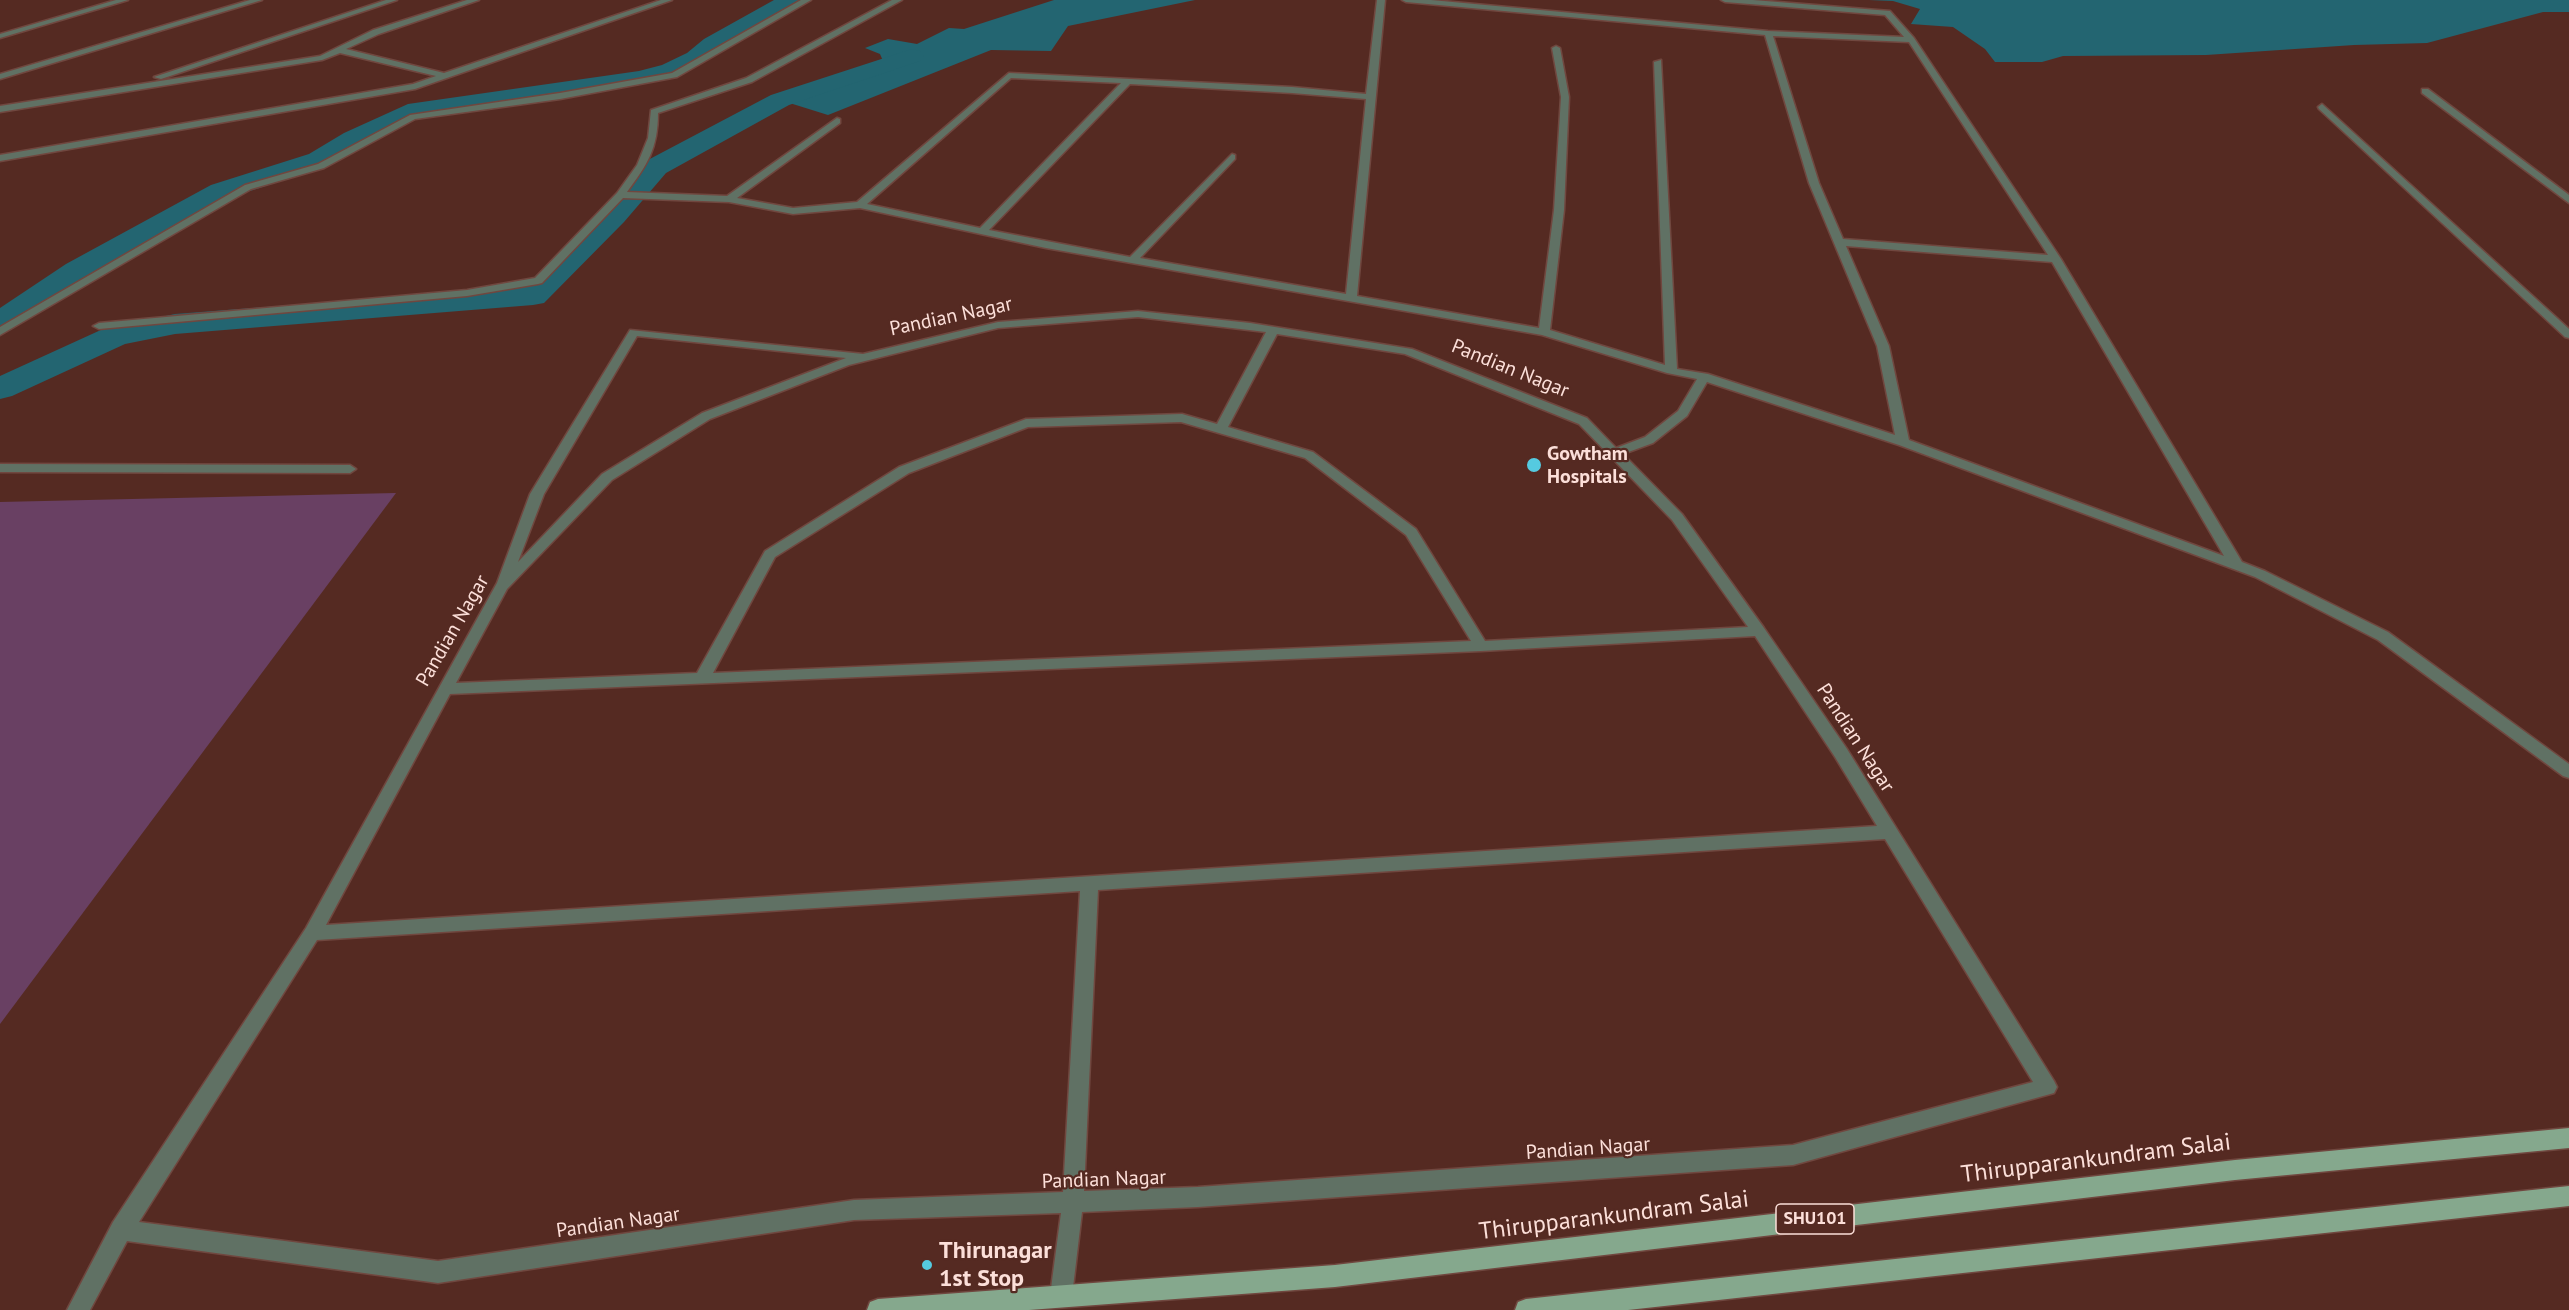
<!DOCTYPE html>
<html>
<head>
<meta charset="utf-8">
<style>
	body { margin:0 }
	canvas { display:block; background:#552a22 }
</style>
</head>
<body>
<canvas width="2569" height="1310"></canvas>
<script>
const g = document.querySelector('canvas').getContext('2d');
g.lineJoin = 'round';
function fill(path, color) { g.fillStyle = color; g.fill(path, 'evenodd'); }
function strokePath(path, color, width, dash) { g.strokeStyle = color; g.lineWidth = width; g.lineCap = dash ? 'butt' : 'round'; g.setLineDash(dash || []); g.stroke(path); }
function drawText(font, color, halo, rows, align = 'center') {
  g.font = font + ' "PT Sans",sans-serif'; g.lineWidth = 4.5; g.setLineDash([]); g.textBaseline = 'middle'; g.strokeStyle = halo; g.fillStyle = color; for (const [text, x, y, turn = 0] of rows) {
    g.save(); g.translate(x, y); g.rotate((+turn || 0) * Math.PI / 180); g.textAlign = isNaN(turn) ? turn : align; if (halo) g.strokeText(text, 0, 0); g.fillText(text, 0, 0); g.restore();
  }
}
const green = new Path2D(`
	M 396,493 L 0,1024 L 0,502 Z`);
const water = new Path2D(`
	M 1054,0 L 1195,0 L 1068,26 L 1051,51 L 991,50 L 828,115 L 780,100 L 854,75 L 883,61 L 880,54 L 865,48 L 888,39 L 917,44 L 949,28 L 964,29 Z
	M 1869,0 L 2569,0 L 2569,12 L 2543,12 L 2427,43 L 2354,45 L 2206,55 L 2063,56 L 2042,62 L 1995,62 L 1985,49 L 1953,27 L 1911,24 L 1920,9 L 1893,1 Z`);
const canal = new Path2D(`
	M 774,0 L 801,0 L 798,5 L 720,49 L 703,63 L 678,75 L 640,85 L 423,116 L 362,145 L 329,166 L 231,197 L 88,276 L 11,330 L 0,333 L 0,308 L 66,264 L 211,185 L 309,154 L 344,133 L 408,104 L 639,71 L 662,65 L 687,53 L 704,39 Z
	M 912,49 L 920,51 L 924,56 L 920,61 L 789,105 L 666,173 L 624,222 L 544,303 L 533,305 L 175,334 L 125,344 L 12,396 L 0,399 L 0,376 L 103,329 L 175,314 L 524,287 L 604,210 L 646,161 L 771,95 Z`);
const street = new Path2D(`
	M 116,0 L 128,0 L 0,38 L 0,34 Z
	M 250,0 L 262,0 L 0,79 L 0,74 Z
	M 386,0 L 397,0 L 161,79 L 154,77 Z
	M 467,0 L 479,0 L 379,34 L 346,49 L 444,73 L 661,0 L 672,0 L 415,89 L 0,161 L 0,155 L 413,84 L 436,76 L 340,53 L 322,60 L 0,112 L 0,106 L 320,56 L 373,30 Z
	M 801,0 L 811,0 L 677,77 L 560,99 L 415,119 L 324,168 L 251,189 L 0,335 L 0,327 L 245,185 L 318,164 L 410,115 L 560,93 L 672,73 Z
	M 892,0 L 902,0 L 752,82 L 658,113 C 658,149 647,165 627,192 L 727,196 L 837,118 L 840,119 L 840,123 L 737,198 L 793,208 L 857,202 L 1009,73 L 1292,87 L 1366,94 L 1377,0 L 1385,0 L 1357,296 L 1539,328 L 1554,210 L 1561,97 L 1552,48 L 1556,46 L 1560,48 L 1569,97 L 1564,210 L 1550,330 L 1665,365 L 1654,62 L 1661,60 L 1677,369 L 1708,374 L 1895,435 L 1877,346 L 1809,183 L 1765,35 L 1406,2 L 1402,0 L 1431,0 L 1768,31 L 1904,37 L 1885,15 L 1725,2 L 1721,0 L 1753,0 L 1890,11 L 1914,38 L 2061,259 L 2242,562 L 2265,571 L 2388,632 L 2569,764 L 2569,778 L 2563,776 L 2378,640 L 2255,577 L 1899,445 L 1707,382 L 1687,416 L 1653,443 L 1623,454 L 1682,514 L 1764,628 L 1847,749 L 2054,1081 L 2057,1087 L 2054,1093 L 1793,1165 L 1198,1207 L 1082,1212 L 1072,1296 L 1069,1304 L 1061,1307 L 1053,1304 L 1050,1296 L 1061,1213 L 854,1220 L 438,1283 L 127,1241 L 90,1310 L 67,1310 L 113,1222 L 306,928 L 497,583 L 530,494 L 630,330 L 863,354 L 998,322 L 1138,311 L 1250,323 L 1412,349 L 1587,418 L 1616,448 L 1645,437 L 1678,411 L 1697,379 L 1667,373 L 1542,335 L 1046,248 L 860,208 L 793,214 L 729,202 L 623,198 L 542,283 L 538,284 L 467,296 L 99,329 L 93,326 L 99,323 L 467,290 L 535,278 L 617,193 L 637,165 L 648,138 L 651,110 L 746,78 ZM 1773,36 L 1909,42 L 2048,255 L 1843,239 L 1819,183 ZM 1011,78 L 1121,83 L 980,228 L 867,204 ZM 1130,84 L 1292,93 L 1366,99 L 1346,294 L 1140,258 L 1235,159 L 1235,155 L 1232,154 L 1130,257 L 989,230 ZM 1846,246 L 2052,262 L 2224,556 L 1909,440 L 1889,346 ZM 1138,317 L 1266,332 L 1217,424 L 1182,414 L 1026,419 L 899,467 L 765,551 L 697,673 L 456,683 L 507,589 L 612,480 L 710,419 L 849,365 L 998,328 ZM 1277,334 L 1405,354 L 1579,424 L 1672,520 L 1748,627 L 1485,641 L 1416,529 L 1313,452 L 1228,427 ZM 637,336 L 846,358 L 702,413 L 602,474 L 518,562 L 544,494 ZM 1181,422 L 1305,458 L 1406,535 L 1471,641 L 713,673 L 775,557 L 909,473 L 1028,427 ZM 1755,636 L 1835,757 L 1877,826 L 326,925 L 450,694 L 1481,651 ZM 1885,839 L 2033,1082 L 1793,1145 L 1198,1187 L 1084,1191 L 1098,890 ZM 1080,891 L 1063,1192 L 854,1200 L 438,1261 L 139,1222 L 317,940 Z
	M 2422,89 L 2428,89 L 2569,195 L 2569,203 L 2422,93 Z
	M 2322,104 L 2569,329 L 2569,338 L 2565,337 L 2319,109 L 2318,107 Z
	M 0,464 L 350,465 L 356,469 L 350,473 L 0,472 Z`);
const primary = new Path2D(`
	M 2569,1128 L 2569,1148 L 2235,1180 L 1335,1287 L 1029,1310 L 867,1310 L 870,1302 L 878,1299 L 1335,1265 L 2235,1160 Z
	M 2569,1186 L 2569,1206 L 1628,1310 L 1515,1310 L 1518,1302 L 1526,1299 Z`);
const markers = [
	[1534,465,8,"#55cae0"],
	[927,1265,6,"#55cae0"]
];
const shields = [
	[1815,1219,78]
];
const shieldNames = [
	["SHU101",1815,1219]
];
const streetNames = [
	["Pandian Nagar",951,317,-12],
	["Pandian Nagar",1510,369,22],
	["Pandian Nagar",453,631,-60],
	["Pandian Nagar",1855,738,57],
	["Pandian Nagar",1588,1149,-4],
	["Pandian Nagar",1104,1180,-2],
	["Pandian Nagar",618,1223,-8]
];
const poiNames = [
	["Gowtham",1547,454],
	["Hospitals",1547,477]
];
const nearStreetnames = [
	["Thirupparankundram Salai",2096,1159,-7],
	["Thirupparankundram Salai",1614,1216,-7]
];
const nearPoinames = [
	["Thirunagar",939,1251],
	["1st Stop",939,1279]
];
fill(green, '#694063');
fill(water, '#236571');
fill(canal, '#236571');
strokePath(street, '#70473f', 3);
strokePath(primary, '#70473f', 3);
fill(street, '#607164');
fill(primary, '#85a88d');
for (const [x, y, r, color] of markers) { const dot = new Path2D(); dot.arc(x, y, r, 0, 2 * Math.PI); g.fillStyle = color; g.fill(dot); strokePath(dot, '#552a22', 2); }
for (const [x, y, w] of shields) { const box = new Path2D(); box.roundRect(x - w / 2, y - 15, w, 30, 4.5); g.fillStyle = '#552a22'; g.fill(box); strokePath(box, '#fcdfd9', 1.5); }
drawText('bold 18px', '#fcdfd9', null, shieldNames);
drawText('20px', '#fcdfd9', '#552a22', streetNames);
drawText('bold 20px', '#fcdfd9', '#552a22', poiNames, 'left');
drawText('24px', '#fcdfd9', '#552a22', nearStreetnames);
drawText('bold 24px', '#fcdfd9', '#552a22', nearPoinames, 'left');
</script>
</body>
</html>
